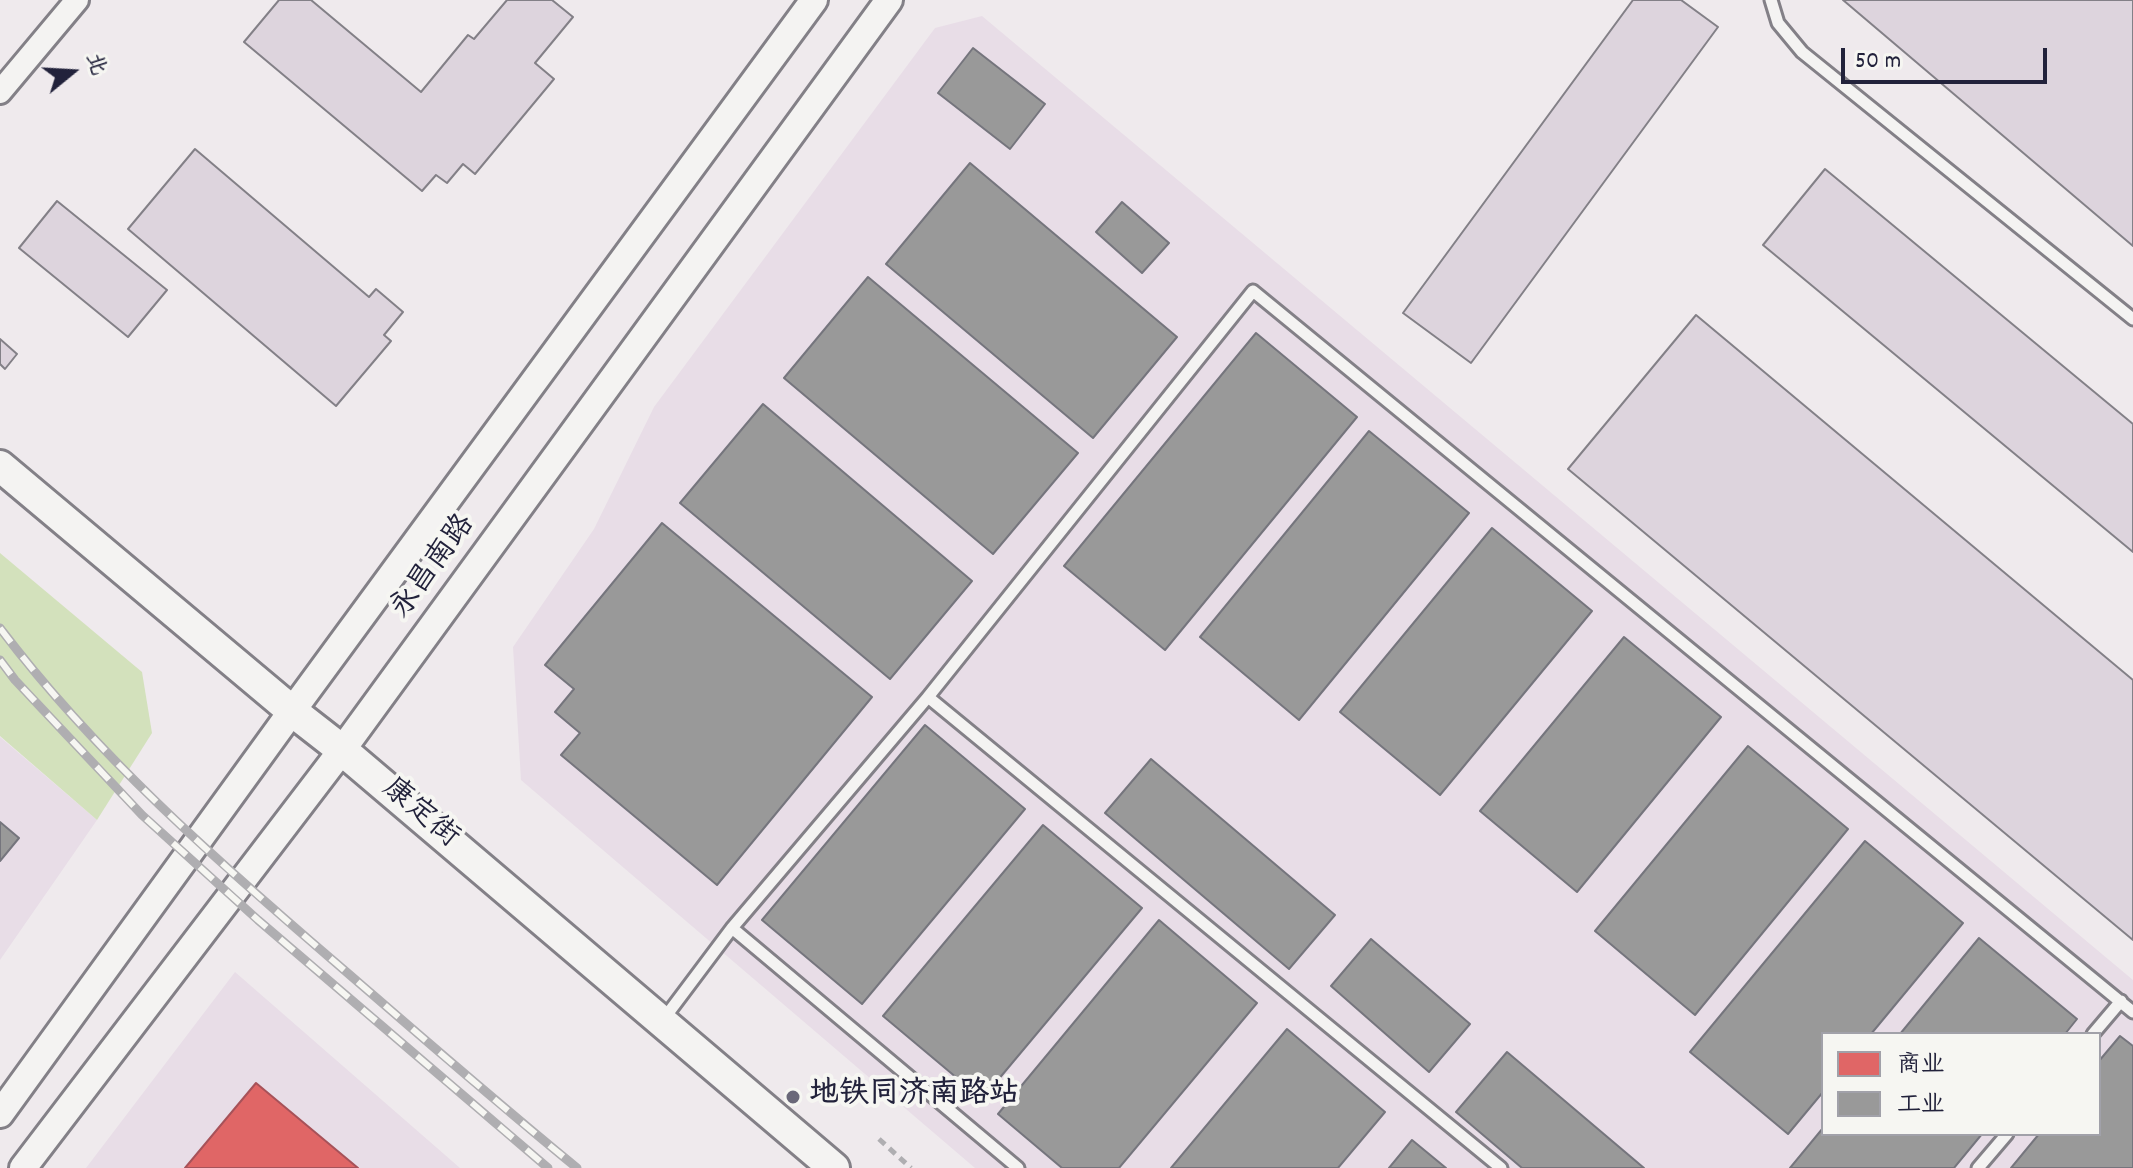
<!DOCTYPE html>
<html>
<head>
<meta charset="utf-8">
<style>
	body { margin:0 }
	#map { position:relative; width:2133px; height:1168px; overflow:hidden; background:#efeaed; font-family:Dekko,"LXGW WenKai TC",sans-serif }
	canvas { display:block }
	.legend { position:absolute; left:1821px; top:1032px; width:280px; height:104px; box-sizing:border-box; background:#f6f6f2; border:2px solid #a1a1a9; margin:0; padding:10px 14px; list-style:none; font-size:24px; color:#22223b }
	.legend li { display:flex; align-items:center; gap:16px; height:40px }
	.legend b { width:40px; border:2px solid #a1a1a9 }
	.north { position:absolute; left:32px; top:32px; width:80px; height:80px; -webkit-text-stroke:6px #f6f6f2; paint-order:stroke; rotate:72deg; font-size:22px; font-weight:700; line-height:32px; text-align:center; color:#22223b }
	.north::after { content:''; display:block; margin:auto; width:28px; height:36px; background:#22223b; clip-path:polygon(50% 0,100% 100%,50% 72%,0 100%) }
	.scale { position:absolute; left:1841px; top:48px; width:206px; height:36px; box-sizing:border-box; border:4px solid #22223b; border-top:0; padding-left:10px; font-size:24px; line-height:28px; white-space:nowrap; color:#22223b; -webkit-text-stroke:6px #f6f6f2; paint-order:stroke }
</style>
</head>
<body>
<div id="map">
<canvas width="2133" height="1168"></canvas>
<ul class="legend">
<li><b style="height:22px;background:#e06666"></b>商业</li>
<li><b style="height:22px;background:#999"></b>工业</li>
</ul>
<div class="north">北</div>
<div class="scale">50 m</div>
</div>
<script>
const g = document.querySelector('canvas').getContext('2d');
g.lineJoin = 'round';
function fill(path, color) { g.fillStyle = color; g.fill(path, 'evenodd'); }
function strokePath(path, color, width, dash) { g.strokeStyle = color; g.lineWidth = width; g.lineCap = dash ? 'butt' : 'round'; g.setLineDash(dash || []); g.stroke(path); }
function drawText(font, color, halo, rows, align = 'center') {
  g.font = font + ' Dekko,"LXGW WenKai TC",sans-serif'; g.lineWidth = 8; g.setLineDash([]); g.textBaseline = 'middle'; g.strokeStyle = halo; g.fillStyle = color; for (const [text, x, y, turn = 0] of rows) {
    g.save(); g.translate(x, y); g.rotate((+turn || 0) * Math.PI / 180); g.textAlign = isNaN(turn) ? turn : align; if (halo) g.strokeText(text, 0, 0); g.fillText(text, 0, 0); g.restore();
  }
}
const built = new Path2D(`
	M 982,16 L 2133,980 L 2133,1168 L 975,1168 L 521,780 L 513,647 L 594,529 L 654,407 L 935,28 ZM 1823,1034 L 2099,1034 L 2099,1134 L 1823,1134 Z
	M 0,737 L 97,820 L 0,960 Z
	M 235,972 L 460,1168 L 86,1168 Z`);
const green = new Path2D(`
	M 0,553 L 142,672 L 152,733 L 97,820 L 0,736 Z`);
const shops = new Path2D(`
	M 256,1083 L 358,1168 L 185,1168 Z`);
const industry = new Path2D(`
	M 973,48 L 1045,104 L 1010,149 L 938,93 Z
	M 970,163 L 1177,337 L 1093,438 L 886,264 Z
	M 1122,202 L 1169,243 L 1142,273 L 1096,232 Z
	M 868,277 L 1078,453 L 993,554 L 784,378 Z
	M 1256,333 L 1357,417 L 1165,650 L 1064,566 Z
	M 763,404 L 972,581 L 890,679 L 680,503 Z
	M 1369,431 L 1469,513 L 1299,720 L 1200,637 Z
	M 662,523 L 872,697 L 717,885 L 561,755 L 580,733 L 555,712 L 574,689 L 545,665 Z
	M 1492,528 L 1592,611 L 1440,795 L 1340,712 Z
	M 1624,637 L 1721,717 L 1577,892 L 1480,811 Z
	M 925,725 L 1025,809 L 862,1004 L 762,920 Z
	M 1748,746 L 1848,829 L 1695,1015 L 1595,931 Z
	M 1151,759 L 1335,915 L 1289,969 L 1105,813 Z
	M 0,822 L 19,838 L 0,861 Z
	M 1043,825 L 1142,908 L 982,1099 L 883,1016 Z
	M 1865,841 L 1963,923 L 1871,1034 L 1823,1034 L 1823,1092 L 1788,1134 L 1690,1052 Z
	M 1159,920 L 1257,1003 L 1119,1168 L 1062,1168 L 998,1114 Z
	M 1979,938 L 2077,1019 L 2065,1034 L 1900,1034 Z
	M 1371,939 L 1470,1024 L 1429,1072 L 1331,986 Z
	M 1287,1029 L 1385,1112 L 1338,1168 L 1171,1168 Z
	M 2120,1036 L 2133,1046 L 2133,1168 L 2011,1168 L 2039,1134 L 2099,1134 L 2099,1061 Z
	M 1507,1052 L 1644,1168 L 1522,1168 L 1456,1112 Z
	M 1823,1128 L 1823,1134 L 1982,1134 L 1954,1168 L 1790,1168 Z
	M 1412,1140 L 1446,1168 L 1389,1168 Z`);
const building = new Path2D(`
	M 279,0 L 311,0 L 421,92 L 468,35 L 474,39 L 507,0 L 552,0 L 573,17 L 535,63 L 554,79 L 475,174 L 463,164 L 447,183 L 436,175 L 422,191 L 244,42 Z
	M 1633,0 L 1681,0 L 1718,27 L 1471,363 L 1403,313 Z
	M 1843,0 L 2133,0 L 2133,246 Z
	M 195,149 L 369,297 L 376,289 L 403,312 L 384,335 L 391,341 L 336,406 L 128,229 Z
	M 1825,169 L 2133,424 L 2133,552 L 1763,245 Z
	M 57,201 L 167,290 L 128,337 L 19,248 Z
	M 1696,315 L 2133,680 L 2133,940 L 1568,469 Z
	M 0,339 L 17,354 L 5,369 L 0,364 Z`);
const path = new Path2D(`
	M 879,1139 L 911,1168`);
const service = new Path2D(`
	M 1771,0 L 1778,23 L 1802,52 L 2133,319
	M 928,697 L 1253,291 L 2133,1012
	M 732,928 L 1018,1168
	M 663,1020 L 732,928 L 928,697 L 1501,1168
	M 2093,1034 L 2121,1001
	M 1978,1168 L 2007,1134`);
const minor = new Path2D(`
	M 0,92 L 77,0`);
const tertiary = new Path2D(`
	M 0,1114 L 292,711 L 814,0
	M 23,1168 L 342,750 L 889,0`);
const secondary = new Path2D(`
	M 0,466 L 292,711 L 342,750 L 834,1168`);
const rail = new Path2D(`
	M 0,628 C 96,755 216,860 336,963 C 416,1032 495,1101 577,1168
	M 0,660 L 15,680 L 142,815 L 258,920 L 548,1168`);
const markers = [
	[793,1097,8,"#6a6879"]
];
const streetNames = [
	["永昌南路",435,568,-54],
	["康定街",419,815,40]
];
const poiNames = [
	["地铁同济南路站",809,1097]
];
fill(built, '#e8dde7');
fill(green, '#d3e1bc');
fill(shops, '#e06666');
strokePath(shops, '#a75259', 2);
fill(industry, '#999');
strokePath(industry, '#75757d', 2);
fill(building, '#ddd4dd');
strokePath(building, '#838087', 2);
strokePath(service, '#838087', 17);
strokePath(minor, '#838087', 28);
strokePath(tertiary, '#838087', 32);
strokePath(secondary, '#838087', 36);
strokePath(path, '#afaeb1', 5, [8, 6]);
strokePath(service, '#f4f3f2', 11);
strokePath(minor, '#f4f3f2', 22);
strokePath(tertiary, '#f4f3f2', 26);
strokePath(secondary, '#f4f3f2', 30);
strokePath(rail, '#afaeb1', 9);
strokePath(rail, '#f6f6f2', 6, [18]);
for (const [x, y, r, color] of markers) { const dot = new Path2D(); dot.arc(x, y, r, 0, 2 * Math.PI); g.fillStyle = color; g.fill(dot); strokePath(dot, '#f6f6f2', 3); }
drawText('30px', '#22223b', '#f6f6f2', streetNames);
drawText('bold 30px', '#22223b', '#f6f6f2', poiNames, 'left');
</script>
</body>
</html>
